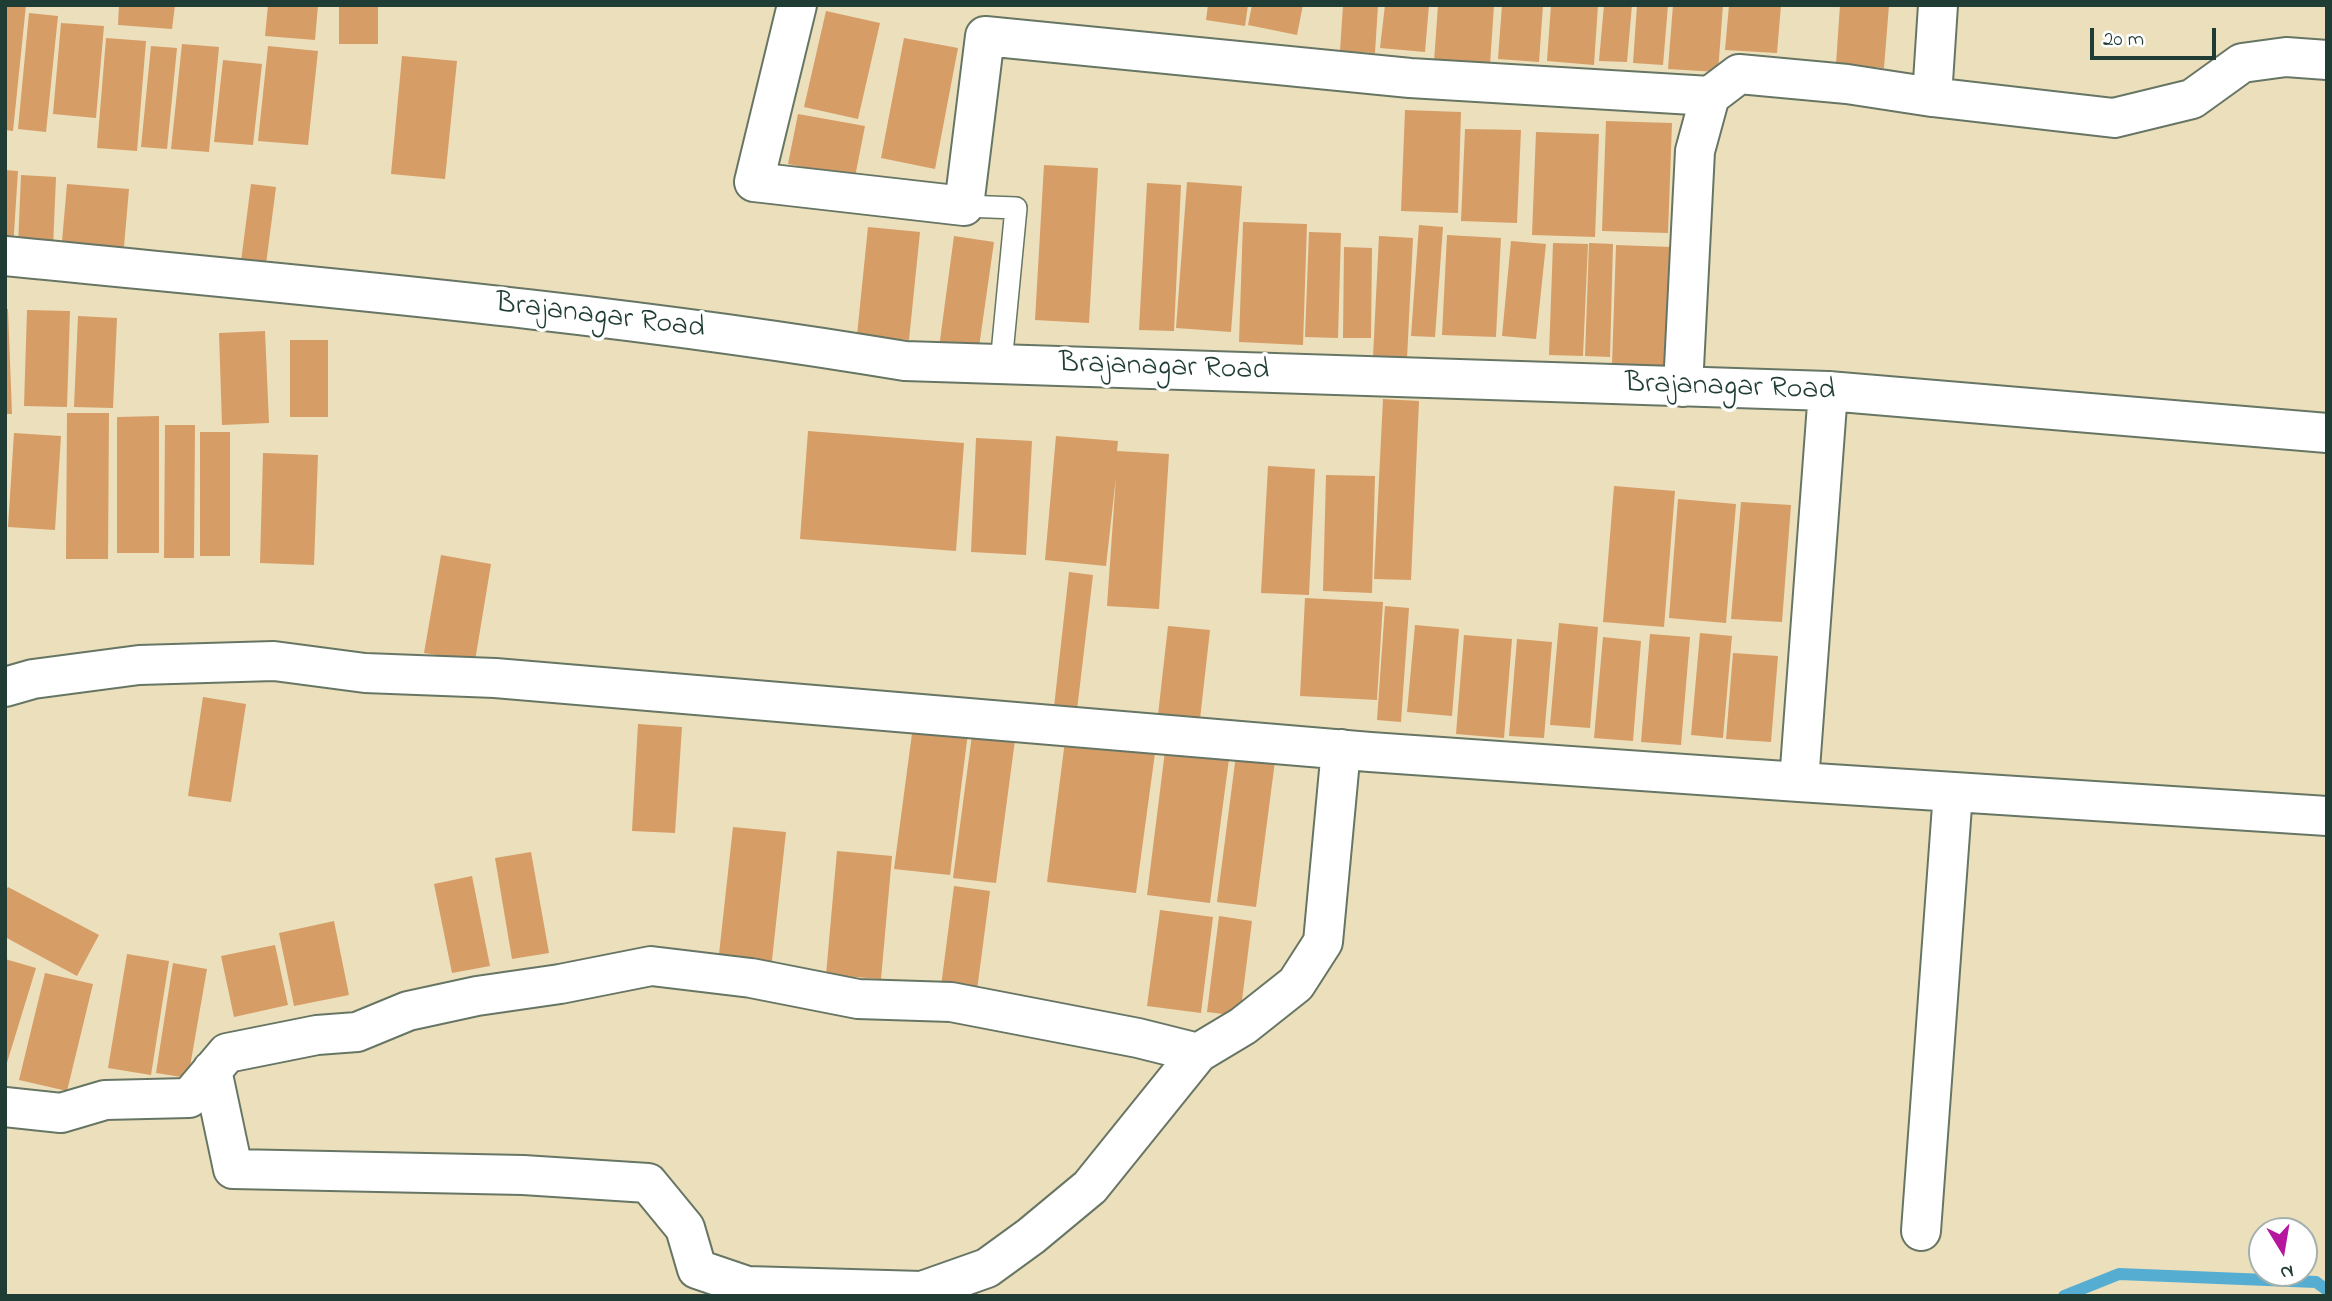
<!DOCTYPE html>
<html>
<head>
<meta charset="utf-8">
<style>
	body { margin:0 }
	#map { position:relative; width:2332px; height:1301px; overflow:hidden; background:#ecdfbc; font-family:"Indie Flower",sans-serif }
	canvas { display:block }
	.frame { position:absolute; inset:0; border:7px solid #1f3d34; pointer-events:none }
	.north { position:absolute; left:2248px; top:1217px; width:70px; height:70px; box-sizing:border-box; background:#fff; border:2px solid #a5b1ae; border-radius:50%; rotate:169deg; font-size:19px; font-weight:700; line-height:28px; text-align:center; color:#1f3d34 }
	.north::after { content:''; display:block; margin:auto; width:24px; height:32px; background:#b5179e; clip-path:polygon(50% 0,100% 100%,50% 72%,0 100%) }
	.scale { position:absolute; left:2090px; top:28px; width:126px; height:32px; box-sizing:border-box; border:4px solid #1f3d34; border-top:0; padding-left:9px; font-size:21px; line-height:24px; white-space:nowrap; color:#1f3d34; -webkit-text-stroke:5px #fff; paint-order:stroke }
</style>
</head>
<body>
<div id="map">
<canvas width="2332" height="1301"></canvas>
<div class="frame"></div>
<div class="north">N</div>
<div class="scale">20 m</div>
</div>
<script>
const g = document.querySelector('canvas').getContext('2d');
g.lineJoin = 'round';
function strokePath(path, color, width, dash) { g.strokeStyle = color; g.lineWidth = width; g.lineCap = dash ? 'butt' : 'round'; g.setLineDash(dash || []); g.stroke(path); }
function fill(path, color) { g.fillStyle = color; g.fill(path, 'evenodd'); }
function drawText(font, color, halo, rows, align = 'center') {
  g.font = font + ' "Indie Flower",sans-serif'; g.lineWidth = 7; g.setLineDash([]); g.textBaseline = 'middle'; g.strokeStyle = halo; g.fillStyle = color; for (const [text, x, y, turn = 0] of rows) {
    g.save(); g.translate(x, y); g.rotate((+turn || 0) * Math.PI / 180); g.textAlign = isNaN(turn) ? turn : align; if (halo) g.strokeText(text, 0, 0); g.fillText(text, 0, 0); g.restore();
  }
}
const stream = new Path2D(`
	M 2064,1296 L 2119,1274 L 2316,1282 L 2327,1290`);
const building = new Path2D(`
	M 5,5 L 26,5 L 13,131 L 5,130 Z
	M 119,5 L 175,5 L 172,29 L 118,25 Z
	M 268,5 L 318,5 L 315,40 L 265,36 Z
	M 339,5 L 378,5 L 378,44 L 339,44 Z
	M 1208,5 L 1248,5 L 1245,26 L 1206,20 Z
	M 1252,5 L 1303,5 L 1297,35 L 1248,25 Z
	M 1343,5 L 1378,5 L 1375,53 L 1340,51 Z
	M 1385,5 L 1429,5 L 1425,52 L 1380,48 Z
	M 1438,5 L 1494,5 L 1490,65 L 1434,62 Z
	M 1502,5 L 1543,5 L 1539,62 L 1498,59 Z
	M 1551,5 L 1598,5 L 1594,65 L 1547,61 Z
	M 1604,5 L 1632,5 L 1627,62 L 1599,61 Z
	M 1637,5 L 1668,5 L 1663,65 L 1633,63 Z
	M 1673,5 L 1723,5 L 1718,72 L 1668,69 Z
	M 1729,5 L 1781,5 L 1777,53 L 1725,50 Z
	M 1840,5 L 1889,5 L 1884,68 L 1836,64 Z
	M 826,11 L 880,23 L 858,119 L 804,107 Z
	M 29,13 L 58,16 L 46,132 L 18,129 Z
	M 61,23 L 104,26 L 96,118 L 53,114 Z
	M 106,38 L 146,41 L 137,151 L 97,148 Z
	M 904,38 L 958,48 L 935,169 L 881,158 Z
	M 182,44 L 219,47 L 209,152 L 171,149 Z
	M 151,46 L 177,48 L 167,149 L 141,147 Z
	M 268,46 L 318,51 L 308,145 L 258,141 Z
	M 402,56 L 457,61 L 445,179 L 391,174 Z
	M 223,60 L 262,64 L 253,145 L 214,142 Z
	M 1405,110 L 1461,112 L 1458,213 L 1401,211 Z
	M 798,114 L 865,126 L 855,177 L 788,164 Z
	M 1606,121 L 1672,123 L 1668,233 L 1602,231 Z
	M 1465,129 L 1521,130 L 1517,223 L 1461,221 Z
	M 1536,132 L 1599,134 L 1595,237 L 1532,235 Z
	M 1044,165 L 1098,168 L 1089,323 L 1035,320 Z
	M 5,170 L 18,171 L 13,248 L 5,248 Z
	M 21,175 L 56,177 L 53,247 L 18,246 Z
	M 1187,182 L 1242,186 L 1231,332 L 1176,328 Z
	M 1147,183 L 1181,185 L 1174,331 L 1139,330 Z
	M 67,184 L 129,189 L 123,258 L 61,253 Z
	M 251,184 L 276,187 L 265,272 L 240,269 Z
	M 1243,222 L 1307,224 L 1303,345 L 1239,342 Z
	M 1419,225 L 1443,227 L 1435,337 L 1411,336 Z
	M 868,227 L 920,232 L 909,340 L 857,335 Z
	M 1309,232 L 1341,233 L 1338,338 L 1305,337 Z
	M 1447,235 L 1501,238 L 1496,337 L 1442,335 Z
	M 954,236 L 994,242 L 977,361 L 938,355 Z
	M 1379,236 L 1413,238 L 1407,359 L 1373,357 Z
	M 1511,241 L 1546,244 L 1536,339 L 1502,336 Z
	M 1553,243 L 1588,244 L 1583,356 L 1549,355 Z
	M 1589,243 L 1613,244 L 1610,357 L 1585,356 Z
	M 1616,245 L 1672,247 L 1668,367 L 1612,365 Z
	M 1344,247 L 1372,248 L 1371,338 L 1343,338 Z
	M 5,309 L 8,309 L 12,414 L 5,414 Z
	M 27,310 L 70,311 L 67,407 L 24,406 Z
	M 78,316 L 117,318 L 113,408 L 74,407 Z
	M 265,331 L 269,423 L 222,425 L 219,333 Z
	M 290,340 L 328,340 L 328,417 L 290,417 Z
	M 1383,399 L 1419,401 L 1411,580 L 1374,579 Z
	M 67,413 L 109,413 L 108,559 L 66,559 Z
	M 159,416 L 159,553 L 117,553 L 117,417 Z
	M 165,425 L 195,425 L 194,558 L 164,558 Z
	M 808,431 L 964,443 L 956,551 L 800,539 Z
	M 200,432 L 230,432 L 230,556 L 200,556 Z
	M 14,433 L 61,436 L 55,530 L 8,527 Z
	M 1056,436 L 1118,441 L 1117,451 L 1169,454 L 1159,609 L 1107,606 L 1116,477 L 1106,566 L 1045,560 Z
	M 976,438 L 1032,441 L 1026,555 L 971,552 Z
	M 263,453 L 318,455 L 314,565 L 260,563 Z
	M 1268,466 L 1315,469 L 1309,595 L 1261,593 Z
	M 1326,475 L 1375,476 L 1372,593 L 1323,591 Z
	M 1614,486 L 1675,491 L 1664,627 L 1603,622 Z
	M 1678,499 L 1736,504 L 1726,623 L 1669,618 Z
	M 1741,502 L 1791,505 L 1782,622 L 1731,619 Z
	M 441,555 L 491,564 L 475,661 L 424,653 Z
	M 1069,572 L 1093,575 L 1077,710 L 1054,707 Z
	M 1305,598 L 1383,602 L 1377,700 L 1300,696 Z
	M 1385,606 L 1409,608 L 1401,722 L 1377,720 Z
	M 1559,623 L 1598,627 L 1590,728 L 1550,725 Z
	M 1415,625 L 1459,629 L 1452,716 L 1407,712 Z
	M 1168,626 L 1210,630 L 1200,719 L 1158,715 Z
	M 1700,633 L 1732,636 L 1723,738 L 1691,735 Z
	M 1650,634 L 1690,637 L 1681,745 L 1641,742 Z
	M 1464,635 L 1512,639 L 1504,738 L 1456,734 Z
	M 1603,637 L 1641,641 L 1633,741 L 1594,738 Z
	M 1517,639 L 1552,642 L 1544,738 L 1509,736 Z
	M 1733,653 L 1778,656 L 1771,742 L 1726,739 Z
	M 203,697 L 246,704 L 231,802 L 188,796 Z
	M 638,724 L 682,727 L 675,833 L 632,831 Z
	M 913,726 L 968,733 L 950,875 L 894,869 Z
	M 972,735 L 1015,740 L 996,883 L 953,878 Z
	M 1065,741 L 1155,753 L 1136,893 L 1047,882 Z
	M 1165,751 L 1229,759 L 1210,903 L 1147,895 Z
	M 1236,755 L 1275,761 L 1256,907 L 1217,902 Z
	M 733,827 L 786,832 L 771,969 L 718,963 Z
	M 837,851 L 892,856 L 881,979 L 826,975 Z
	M 531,852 L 549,953 L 512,959 L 495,858 Z
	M 472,876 L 490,966 L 452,973 L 434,884 Z
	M 954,886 L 990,891 L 976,998 L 940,994 Z
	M 8,887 L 99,935 L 77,976 L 5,937 L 5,892 Z
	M 1160,910 L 1213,917 L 1201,1013 L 1147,1006 Z
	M 1219,916 L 1252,921 L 1240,1016 L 1207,1012 Z
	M 334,921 L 349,995 L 294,1006 L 279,933 Z
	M 275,945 L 288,1005 L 234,1017 L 221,956 Z
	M 127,954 L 169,961 L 151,1075 L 108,1068 Z
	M 5,959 L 36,968 L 6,1066 L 5,1066 Z
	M 173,963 L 207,969 L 188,1078 L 156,1073 Z
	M 45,973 L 93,984 L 67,1091 L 19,1080 Z`);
const service = new Path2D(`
	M 964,206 L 1016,208 L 1001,364`);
const minor = new Path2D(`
	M 797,5 L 754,182 L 964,206 L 985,36 L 1410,78 L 1710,96
	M 1932,97 L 2114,118 L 2192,99 L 2242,63 L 2286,57 L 2327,60
	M 5,256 C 306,286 607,311 905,361 L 1828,391 L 2327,433
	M 1683,387 L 1695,151 L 1710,96 L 1739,74 L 1847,84 L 1932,97 L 1938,5
	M 5,687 L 33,679 L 139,665 L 274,661 L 365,673 L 495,678 L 1370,752 L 1799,782 L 1828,391
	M 1799,782 L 2327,816
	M 212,1070 L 233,1169 L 523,1175 L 648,1183 L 685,1228 L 697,1269 L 747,1286 L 922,1291 L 987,1268 L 1031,1236 L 1090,1187 L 1198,1053
	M 5,1107 L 61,1113 L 105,1100 L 189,1098 L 227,1053 L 317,1035 L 357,1032 L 408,1011 L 477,996 L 560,984 L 651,966 L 751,978 L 858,999 L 951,1002 L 1138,1038 L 1198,1053 L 1243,1026 L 1296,984 L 1323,942 L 1341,749
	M 1921,1231 L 1953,792`);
const streetNames = [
	["Brajanagar Road",600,318,7],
	["Brajanagar Road",1164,369,2],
	["Brajanagar Road",1730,389,2]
];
strokePath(stream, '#55aed2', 12);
fill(building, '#d69d67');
strokePath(service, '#677664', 24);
strokePath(minor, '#677664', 42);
strokePath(service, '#fff', 21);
strokePath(minor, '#fff', 38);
drawText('30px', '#1f3d34', '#fff', streetNames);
</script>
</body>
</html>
